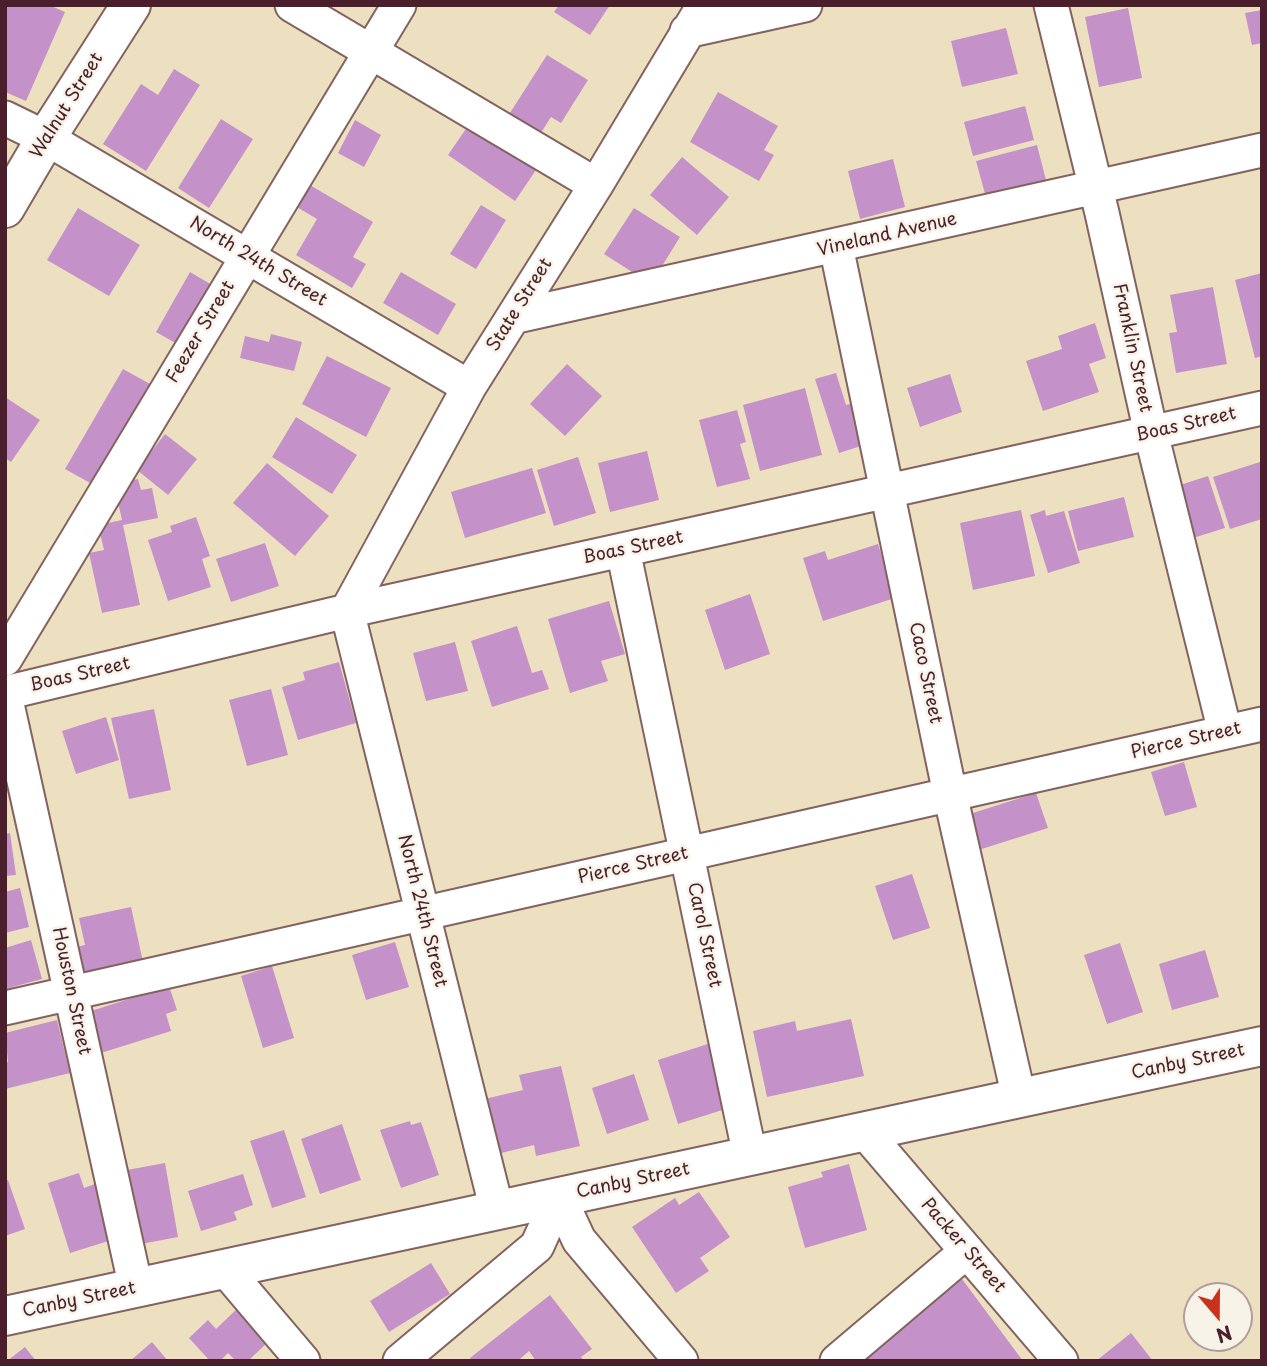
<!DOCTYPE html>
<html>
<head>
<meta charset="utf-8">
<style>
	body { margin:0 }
	#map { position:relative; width:1267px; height:1366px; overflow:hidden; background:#ede0c0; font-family:"Playpen Sans",sans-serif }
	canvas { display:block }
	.frame { position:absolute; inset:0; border:7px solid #4a1f2b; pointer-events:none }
	.north { position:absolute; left:1183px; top:1282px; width:70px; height:70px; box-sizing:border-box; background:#f7f3e8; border:2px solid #b29e9c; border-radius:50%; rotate:160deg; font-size:19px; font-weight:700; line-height:28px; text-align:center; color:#4a1f2b }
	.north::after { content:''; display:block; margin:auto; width:24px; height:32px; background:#c8321e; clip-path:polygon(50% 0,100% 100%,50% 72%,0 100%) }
</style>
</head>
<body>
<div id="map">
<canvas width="1267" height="1366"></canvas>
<div class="frame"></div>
<div class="north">N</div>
</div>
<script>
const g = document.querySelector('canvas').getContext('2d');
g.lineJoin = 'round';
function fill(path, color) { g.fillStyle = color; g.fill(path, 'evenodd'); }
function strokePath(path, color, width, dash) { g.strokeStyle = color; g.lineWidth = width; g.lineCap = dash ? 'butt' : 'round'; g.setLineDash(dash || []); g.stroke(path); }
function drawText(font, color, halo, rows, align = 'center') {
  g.font = font + ' "Playpen Sans",sans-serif'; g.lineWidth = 5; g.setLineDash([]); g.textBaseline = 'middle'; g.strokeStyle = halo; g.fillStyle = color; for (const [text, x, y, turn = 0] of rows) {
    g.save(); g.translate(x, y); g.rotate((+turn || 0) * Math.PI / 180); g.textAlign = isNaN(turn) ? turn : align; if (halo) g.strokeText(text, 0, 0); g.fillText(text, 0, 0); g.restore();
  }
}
const building = new Path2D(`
	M 5,5 L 49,5 L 65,12 L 26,101 L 5,92 Z
	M 559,5 L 610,5 L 590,35 L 554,12 Z
	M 1128,8 L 1142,78 L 1099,87 L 1085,17 Z
	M 1262,10 L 1262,43 L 1252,45 L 1245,13 Z
	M 1006,28 L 1018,74 L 962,87 L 951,41 Z
	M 547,55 L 588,80 L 561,123 L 551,117 L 539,136 L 508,116 Z
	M 174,69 L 200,85 L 146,171 L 103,144 L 141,84 L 158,95 Z
	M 718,92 L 778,126 L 764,150 L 774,155 L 759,181 L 690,142 Z
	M 1025,106 L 1034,140 L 973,156 L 964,122 Z
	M 221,119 L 253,139 L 209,208 L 178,188 Z
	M 355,120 L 381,135 L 364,167 L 338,153 Z
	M 470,123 L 536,170 L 515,201 L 448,155 Z
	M 1037,145 L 1047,184 L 987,201 L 976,161 Z
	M 682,157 L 729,197 L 697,235 L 650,195 Z
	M 893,159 L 905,207 L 860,219 L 848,171 Z
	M 308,184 L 373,222 L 353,257 L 366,264 L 352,288 L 296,255 L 317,219 L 295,206 Z
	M 481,205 L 506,220 L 476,269 L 450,254 Z
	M 78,208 L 140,245 L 109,296 L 47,260 Z
	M 634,208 L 680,237 L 651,284 L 604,254 Z
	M 190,272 L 212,285 L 179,345 L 156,332 Z
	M 401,272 L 456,304 L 438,335 L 383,303 Z
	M 1262,273 L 1262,356 L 1255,358 L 1235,280 Z
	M 1213,287 L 1227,364 L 1176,373 L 1169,333 L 1177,332 L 1170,295 Z
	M 1095,323 L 1106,358 L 1089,364 L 1099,392 L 1043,411 L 1026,361 L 1062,349 L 1058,336 Z
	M 271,334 L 302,342 L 294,371 L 240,358 L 245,336 L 269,342 Z
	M 327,356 L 391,388 L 366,437 L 302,404 Z
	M 567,364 L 602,396 L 565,436 L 530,404 Z
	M 123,369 L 150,384 L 92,484 L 65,469 Z
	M 836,373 L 846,405 L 861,401 L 864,445 L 839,453 L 815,379 Z
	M 950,374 L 962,412 L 920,427 L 907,388 Z
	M 805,388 L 822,455 L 760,471 L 743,405 Z
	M 5,397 L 40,420 L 11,462 L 5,458 Z
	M 737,410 L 746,442 L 740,444 L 750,479 L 717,487 L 699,420 Z
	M 296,417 L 357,455 L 332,494 L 272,457 Z
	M 165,434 L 197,459 L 168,495 L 137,470 Z
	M 647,451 L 659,500 L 610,512 L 598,463 Z
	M 578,457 L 596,513 L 554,526 L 537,470 Z
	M 1260,462 L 1262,519 L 1230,529 L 1213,477 Z
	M 267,463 L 329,516 L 295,556 L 233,503 Z
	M 532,468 L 546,513 L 465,538 L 451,492 Z
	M 1208,476 L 1225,528 L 1193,538 L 1168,489 Z
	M 138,479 L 141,490 L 152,488 L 158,518 L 123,525 L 140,605 L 102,613 L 89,553 L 104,550 L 98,525 L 122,520 L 114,485 Z
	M 1124,497 L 1134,537 L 1078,551 L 1068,511 Z
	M 1021,510 L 1035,576 L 973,590 L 960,523 Z
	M 1045,510 L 1046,516 L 1064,511 L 1080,563 L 1048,573 L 1030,515 Z
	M 196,517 L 210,556 L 202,559 L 211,587 L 168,601 L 148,540 L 172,532 L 170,526 Z
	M 265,543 L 279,586 L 231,602 L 216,559 Z
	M 878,544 L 895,598 L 823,621 L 803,558 L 825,551 L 828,560 Z
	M 750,594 L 770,654 L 725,670 L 705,610 Z
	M 609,601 L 625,654 L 601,661 L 608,681 L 570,693 L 548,619 Z
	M 517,626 L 532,673 L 542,670 L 549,689 L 492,707 L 471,641 Z
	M 455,642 L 468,691 L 426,701 L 413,653 Z
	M 339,662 L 356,723 L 298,740 L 282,687 L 305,680 L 303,672 Z
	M 271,689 L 288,755 L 247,766 L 229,700 Z
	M 154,709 L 171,790 L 129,799 L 111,718 Z
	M 106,717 L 119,760 L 76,774 L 62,731 Z
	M 1184,762 L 1197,807 L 1165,816 L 1151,772 Z
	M 1036,793 L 1048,828 L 969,853 L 957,818 Z
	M 10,833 L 16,875 L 5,876 L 5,834 Z
	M 912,874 L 930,928 L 893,940 L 875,886 Z
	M 20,888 L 29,927 L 5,933 L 5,892 Z
	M 131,907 L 143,962 L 78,976 L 72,948 L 85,945 L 79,918 Z
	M 31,940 L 42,979 L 5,989 L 5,948 Z
	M 395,942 L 409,987 L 366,1000 L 352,955 Z
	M 1120,943 L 1143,1012 L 1107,1024 L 1084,955 Z
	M 1205,950 L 1219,997 L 1172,1010 L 1159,964 Z
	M 272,966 L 294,1038 L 263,1048 L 241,976 Z
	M 169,986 L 177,1010 L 166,1014 L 171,1031 L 101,1053 L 88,1012 Z
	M 851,1019 L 864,1076 L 767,1097 L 753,1031 L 795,1021 L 797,1031 Z
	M 57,1020 L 70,1073 L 5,1089 L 5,1063 L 8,1062 L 5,1033 Z
	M 714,1042 L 735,1106 L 678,1124 L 658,1060 Z
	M 561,1066 L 580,1146 L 536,1156 L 534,1145 L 489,1156 L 476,1101 L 523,1090 L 519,1075 Z
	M 634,1074 L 649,1120 L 607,1134 L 592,1088 Z
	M 410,1121 L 411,1125 L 421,1122 L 439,1175 L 401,1188 L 380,1130 Z
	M 342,1124 L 361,1180 L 320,1194 L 301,1139 Z
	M 284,1130 L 306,1197 L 272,1208 L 250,1141 Z
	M 165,1163 L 178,1237 L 141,1244 L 127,1170 Z
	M 849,1164 L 867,1230 L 805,1248 L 788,1187 L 823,1177 L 821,1172 Z
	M 79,1173 L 84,1188 L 100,1182 L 118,1238 L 70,1253 L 48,1183 Z
	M 243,1174 L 253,1205 L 234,1212 L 237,1220 L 201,1231 L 188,1191 Z
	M 8,1180 L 25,1229 L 5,1236 L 5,1181 Z
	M 699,1192 L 730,1237 L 700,1258 L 709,1271 L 676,1293 L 632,1227 L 675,1198 L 679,1205 Z
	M 431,1263 L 450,1294 L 389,1332 L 370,1301 Z
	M 962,1279 L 1023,1361 L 853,1361 Z
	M 550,1295 L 592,1349 L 581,1357 L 584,1361 L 536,1361 L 529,1351 L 520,1359 L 521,1361 L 472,1361 L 470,1358 Z
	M 239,1307 L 270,1340 L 248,1361 L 236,1361 L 228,1353 L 220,1361 L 210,1361 L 189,1338 L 208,1320 L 216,1329 Z
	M 1131,1333 L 1153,1361 L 1096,1361 Z
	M 152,1342 L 168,1361 L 130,1361 Z
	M 25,1347 L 36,1361 L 7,1361 Z`);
const minor = new Path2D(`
	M 292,5 L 596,185
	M 1051,5 L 1102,213 L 1151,433 L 1225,732
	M 687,31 L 805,5
	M 5,118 L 46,138 L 469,387
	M 836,246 L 950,794 L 1019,1098
	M 513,317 L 1262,150
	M 623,550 L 750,1156
	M 5,659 L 399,5
	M 5,693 L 347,611 L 1262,408
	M 5,695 L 136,1288
	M 5,1008 L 1262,724
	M 865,1132 L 1061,1361
	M 559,1197 L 579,1240 L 681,1361
	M 497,1210 L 347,611 L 469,387 L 596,185 L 704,5
	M 225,1269 L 303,1361
	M 400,1361 L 537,1246 L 559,1197
	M 837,1361 L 967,1251`);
const major = new Path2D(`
	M 5,208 L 46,138 L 131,5
	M 5,1316 L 1262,1046`);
const streetNames = [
	["Walnut Street",67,106,-58],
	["Vineland Avenue",887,235,-13],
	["North 24th Street",258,262,31],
	["State Street",520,305,-58],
	["Feezer Street",201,332,-59],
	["Franklin Street",1132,348,78],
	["Boas Street",1186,425,-13],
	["Boas Street",633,548,-12],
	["Caco Street",925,673,78],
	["Boas Street",80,675,-13],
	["Pierce Street",1186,741,-13],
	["Pierce Street",633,866,-13],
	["North 24th Street",422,911,76],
	["Carol Street",704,935,78],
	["Houston Street",71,991,78],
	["Canby Street",1188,1062,-12],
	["Canby Street",633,1181,-12],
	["Packer Street",963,1246,49],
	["Canby Street",79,1300,-12]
];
fill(building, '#c492c9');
strokePath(minor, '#83635f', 37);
strokePath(major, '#83635f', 42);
strokePath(minor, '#fff', 33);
strokePath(major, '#fff', 38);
drawText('18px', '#4a1f2b', '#f7f3e8', streetNames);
</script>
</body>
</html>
